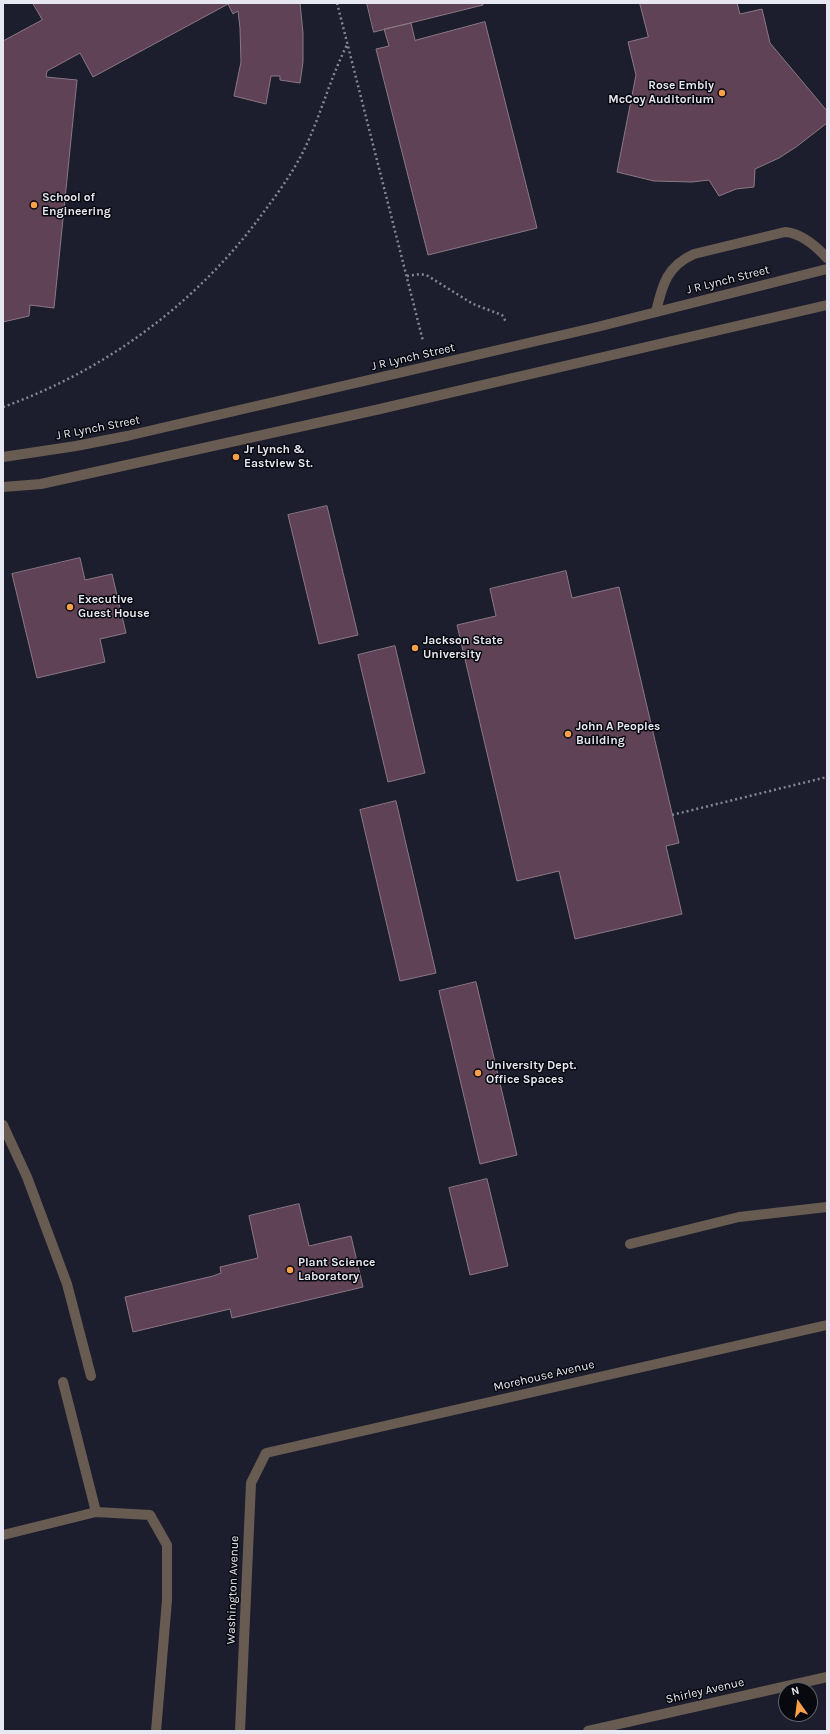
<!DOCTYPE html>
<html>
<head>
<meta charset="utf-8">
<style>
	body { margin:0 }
	#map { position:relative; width:830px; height:1734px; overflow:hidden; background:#1d1e2d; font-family:Karla,sans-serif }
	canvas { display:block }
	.frame { position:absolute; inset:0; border:4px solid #e6e7f1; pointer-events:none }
	.north { position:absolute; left:778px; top:1682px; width:40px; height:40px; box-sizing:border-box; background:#08090f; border:1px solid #616269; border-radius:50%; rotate:346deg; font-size:11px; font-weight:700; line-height:16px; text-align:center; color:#e6e7f1 }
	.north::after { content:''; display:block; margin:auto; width:14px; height:18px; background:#f8a14a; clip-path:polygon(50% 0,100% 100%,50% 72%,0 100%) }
</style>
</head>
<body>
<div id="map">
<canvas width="830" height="1734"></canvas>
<div class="frame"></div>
<div class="north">N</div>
</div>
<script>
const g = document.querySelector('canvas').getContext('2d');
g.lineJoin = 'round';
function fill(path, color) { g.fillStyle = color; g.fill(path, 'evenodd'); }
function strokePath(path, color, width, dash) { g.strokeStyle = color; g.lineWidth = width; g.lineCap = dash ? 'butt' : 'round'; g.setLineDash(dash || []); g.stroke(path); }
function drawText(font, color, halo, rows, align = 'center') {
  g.font = font + ' Karla,sans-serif'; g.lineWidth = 3; g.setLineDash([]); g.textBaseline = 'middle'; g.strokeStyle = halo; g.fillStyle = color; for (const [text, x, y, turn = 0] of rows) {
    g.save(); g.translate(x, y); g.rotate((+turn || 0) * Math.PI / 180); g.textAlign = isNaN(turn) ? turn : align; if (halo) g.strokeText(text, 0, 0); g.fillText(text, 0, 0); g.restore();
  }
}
const building = new Path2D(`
	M 33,3 L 300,3 L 303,33 L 303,62 L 300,83 L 280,80 L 280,76 L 271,76 L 266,104 L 234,96 L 241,62 L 240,28 L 238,11 L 233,14 L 228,4 L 93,77 L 80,53 L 47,71 L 46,77 L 77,80 L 54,308 L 30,305 L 29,316 L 3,322 L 3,41 L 42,20 Z
	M 367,3 L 483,3 L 483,5 L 374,32 Z
	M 640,3 L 737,3 L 740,14 L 762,9 L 770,43 L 827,111 L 827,123 L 796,147 L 779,158 L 755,169 L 754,187 L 736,189 L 719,196 L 709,180 L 692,182 L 654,181 L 617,172 L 636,75 L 628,42 L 648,37 Z
	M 485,22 L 537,228 L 428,255 L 376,49 L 389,46 L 384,29 L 411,23 L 415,40 Z
	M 327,506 L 358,635 L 319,644 L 288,515 Z
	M 80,558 L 85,580 L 112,574 L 126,633 L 100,639 L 105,662 L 37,678 L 12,574 Z
	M 566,571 L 572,598 L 619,587 L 679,843 L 666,846 L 682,914 L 575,939 L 559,871 L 517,881 L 457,625 L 496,616 L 490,589 Z
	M 395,646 L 425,773 L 388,782 L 358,655 Z
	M 396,801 L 436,973 L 400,981 L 360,810 Z
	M 476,982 L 517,1155 L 480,1164 L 439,991 Z
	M 487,1179 L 508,1266 L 470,1275 L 449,1188 Z
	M 299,1204 L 309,1246 L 351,1236 L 363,1287 L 232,1318 L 230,1309 L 133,1332 L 125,1297 L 213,1276 L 221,1273 L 220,1267 L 258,1258 L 249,1216 Z`);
const path = new Path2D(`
	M 337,3 L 423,341
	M 407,276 L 421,274 L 428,276 L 473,304 L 502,315 L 506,322
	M 3,407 C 107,370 198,302 263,213 C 278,193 293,172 304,150 C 321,115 330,78 348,43
	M 672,815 L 827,777`);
const lane = new Path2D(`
	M 656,312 C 662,285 667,266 694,254 L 785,232 C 801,233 816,246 827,258
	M 3,1125 L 27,1177 L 67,1284 L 91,1376
	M 63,1382 L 96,1512`);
const street = new Path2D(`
	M 3,457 L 76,446 L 127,436 L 597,327 L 827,269
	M 3,487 L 41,484 L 380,409 L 827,305
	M 630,1244 L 739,1217 L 827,1207
	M 3,1535 L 96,1512 L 150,1515 L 167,1545 L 167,1600 L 156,1731
	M 240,1731 L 251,1483 L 266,1453 L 827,1325
	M 588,1731 L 827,1677`);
const markers = [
	[722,93,4,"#f8a14a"],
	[34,205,4,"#f8a14a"],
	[236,457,4,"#f8a14a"],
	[70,607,4,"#f8a14a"],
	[415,648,4,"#f8a14a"],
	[568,734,4,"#f8a14a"],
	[478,1073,4,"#f8a14a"],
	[290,1270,4,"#f8a14a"]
];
const poiNames = [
	["Rose Embly",714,86,"right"],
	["McCoy Auditorium",714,100,"right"],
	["School of",42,198],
	["Engineering",42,212],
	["Jr Lynch &",244,450],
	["Eastview St.",244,464],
	["Executive",78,600],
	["Guest House",78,614],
	["Jackson State",423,641],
	["University",423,655],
	["John A Peoples",576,727],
	["Building",576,741],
	["University Dept.",486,1066],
	["Office Spaces",486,1080],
	["Plant Science",298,1263],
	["Laboratory",298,1277]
];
const streetNames = [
	["J R Lynch Street",728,280,-14],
	["J R Lynch Street",413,357,-13],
	["J R Lynch Street",98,428,-11],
	["Morehouse Avenue",544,1376,-13],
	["Washington Avenue",233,1590,-88],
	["Shirley Avenue",705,1691,-13]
];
fill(building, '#5f4255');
strokePath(building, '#8b7884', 1);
strokePath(path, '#868793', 2.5, [2, 3]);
strokePath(lane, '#685c52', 10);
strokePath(street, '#685c52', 10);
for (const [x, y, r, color] of markers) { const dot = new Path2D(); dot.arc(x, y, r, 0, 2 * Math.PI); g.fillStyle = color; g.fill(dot); strokePath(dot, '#08090f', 1.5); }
drawText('bold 12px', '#e6e7f1', '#08090f', poiNames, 'left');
drawText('12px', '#e6e7f1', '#08090f', streetNames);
</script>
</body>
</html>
